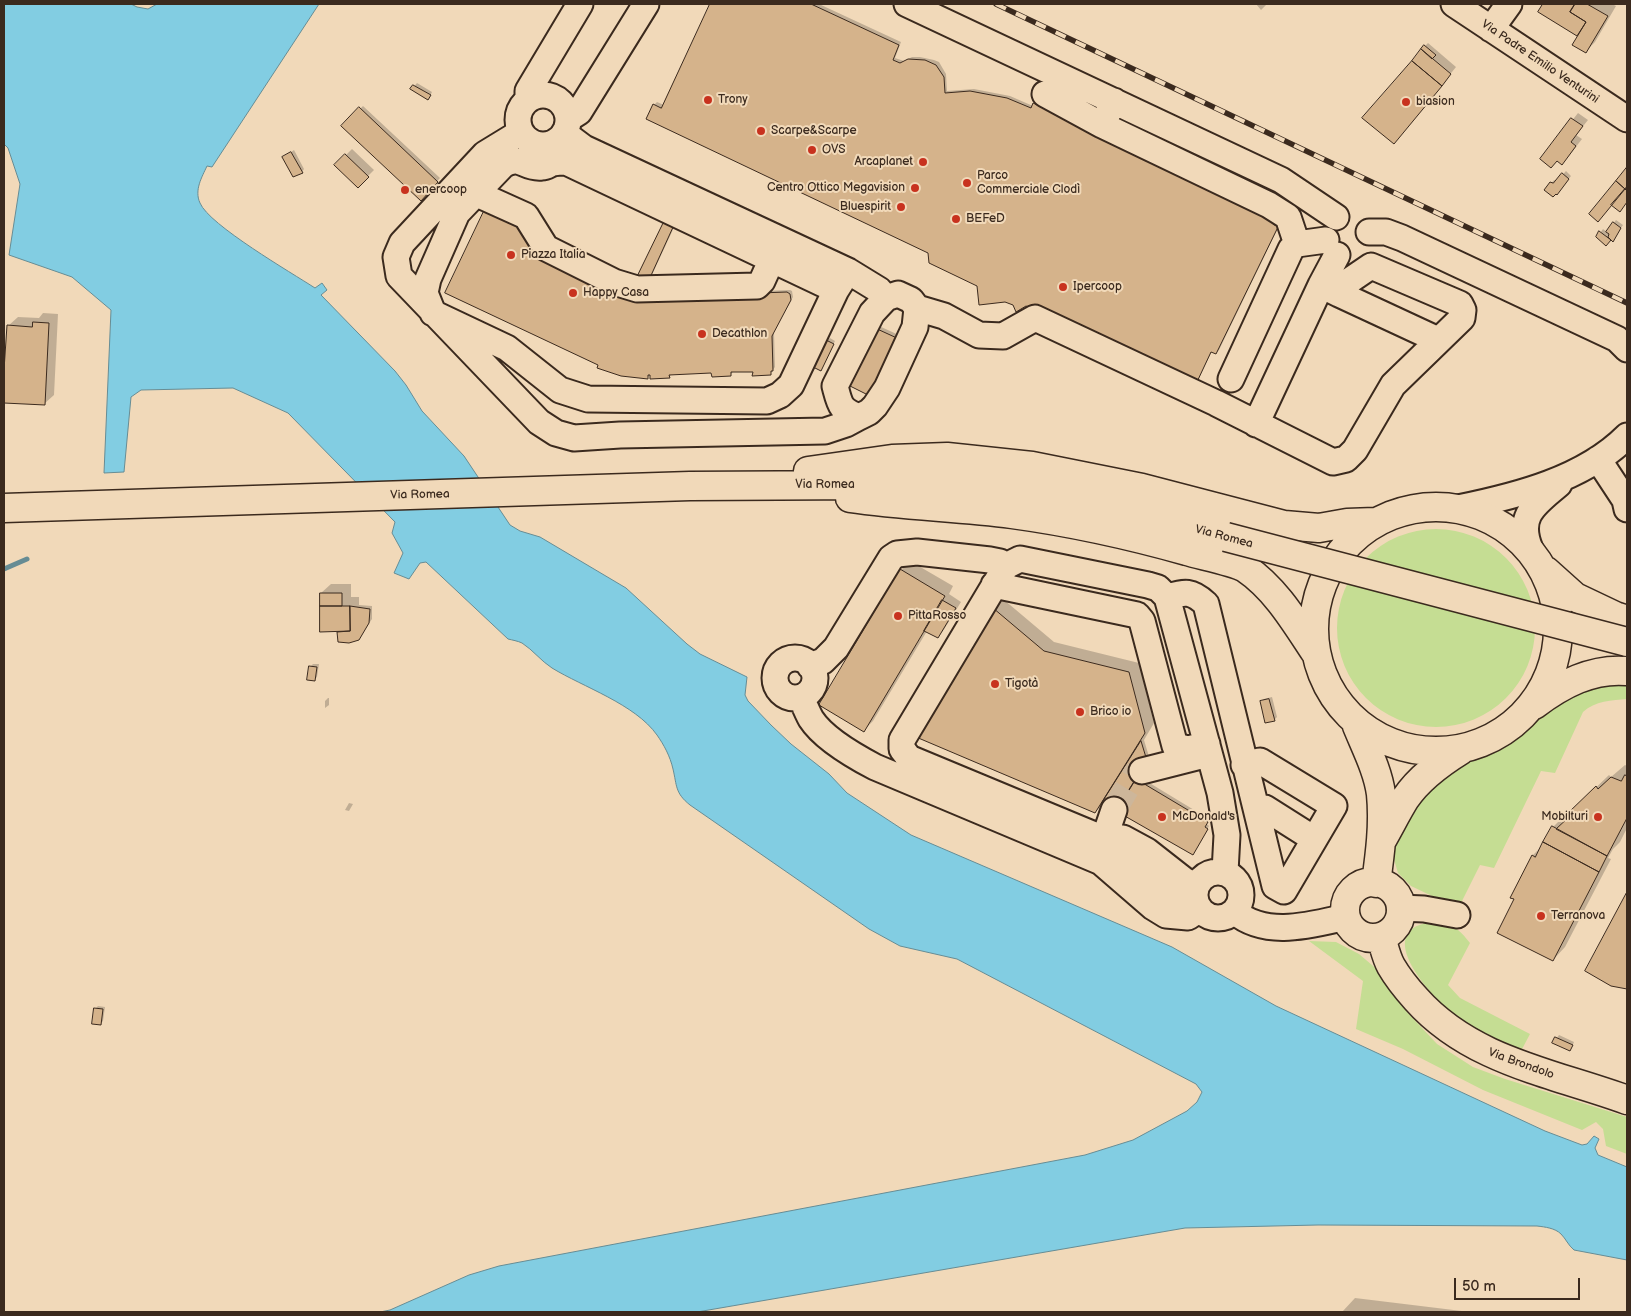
<!DOCTYPE html>
<html>
<head>
<meta charset="utf-8">
<style>
	body { margin:0 }
	#map { position:relative; width:1631px; height:1316px; overflow:hidden; background:#f1d9b9; font-family:"Balsamiq Sans",sans-serif }
	canvas { display:block }
	.frame { position:absolute; inset:0; border:5px solid #3b2a1e; pointer-events:none }
	.scale { position:absolute; left:1454px; top:1278px; width:126px; height:22px; box-sizing:border-box; border:2px solid #3b2a1e; border-top:0; padding-left:6px; font-size:15px; line-height:18px; white-space:nowrap; color:#3b2a1e; -webkit-text-stroke:4px #f1d9b9; paint-order:stroke }
</style>
</head>
<body>
<div id="map">
<canvas width="1631" height="1316"></canvas>
<div class="frame"></div>
<div class="scale">50 m</div>
</div>
<script>
const g = document.querySelector('canvas').getContext('2d');
g.lineJoin = 'round';
function fill(path, color) { g.fillStyle = color; g.fill(path, 'evenodd'); }
function strokePath(path, color, width, dash) { g.strokeStyle = color; g.lineWidth = width; g.lineCap = dash ? 'butt' : 'round'; g.setLineDash(dash || []); g.stroke(path); }
function drawText(font, color, halo, rows, align = 'center') {
  g.font = font + ' "Balsamiq Sans",sans-serif'; g.lineWidth = 4; g.setLineDash([]); g.textBaseline = 'middle'; g.strokeStyle = halo; g.fillStyle = color; for (const [text, x, y, turn = 0] of rows) {
    g.save(); g.translate(x, y); g.rotate((+turn || 0) * Math.PI / 180); g.textAlign = isNaN(turn) ? turn : align; if (halo) g.strokeText(text, 0, 0); g.fillText(text, 0, 0); g.restore();
  }
}
const green = new Path2D(`
	M1337 628a99 99 0 1 1 198 0a99 99 0 1 1-198 0Z
	M 1627,679 L 1627,699 C 1612,700 1595,701 1583,712 L 1555,773 L 1541,771 L 1494,868 L 1480,865 L 1460,905 L 1432,896 L 1411,886 L 1398,873 L 1393,856 L 1393,842 L 1401,815 L 1455,765 L 1490,751 L 1520,731 L 1550,704 L 1568,691 Z
	M 1437,921 C 1454,925 1459,929 1470,943 L 1448,985 L 1460,998 L 1530,1034 L 1521,1051 C 1501,1043 1480,1036 1462,1023 C 1445,1010 1394,959 1407,935 C 1413,924 1426,923 1437,921 Z
	M 1309,941 L 1336,942 L 1359,954 L 1379,971 L 1408,1013 L 1437,1044 L 1473,1067 L 1505,1079 L 1627,1117 L 1627,1154 L 1606,1146 L 1603,1129 L 1596,1122 L 1582,1130 L 1483,1090 L 1403,1049 L 1356,1029 L 1363,981 Z`);
const water = new Path2D(`
	M 4,4 L 131,4 L 137,7 L 148,9 L 157,4 L 319,4 L 212,167 L 207,166 C 202,177 194,190 200,203 C 209,225 292,273 315,288 L 322,283 L 327,290 L 321,295 L 395,371 L 406,385 L 422,411 L 464,456 L 510,525 L 520,531 L 540,537 L 626,588 L 687,644 L 700,654 L 747,677 L 745,695 L 748,701 L 771,725 L 791,744 L 829,774 L 847,793 L 911,835 L 1172,947 L 1276,1006 L 1545,1131 L 1582,1145 L 1587,1144 L 1594,1136 L 1599,1139 L 1595,1148 L 1598,1155 L 1627,1167 L 1627,1260 L 1574,1250 C 1568,1245 1566,1239 1561,1234 C 1555,1228 1545,1227 1537,1226 L 1318,1225 L 1185,1228 L 697,1312 L 380,1312 L 390,1310 L 469,1275 L 499,1266 L 1085,1155 L 1133,1140 L 1187,1111 L 1197,1102 L 1202,1092 L 1196,1084 L 957,959 L 900,946 L 869,929 L 690,805 C 675,793 677,786 673,769 C 670,756 664,745 657,735 C 635,704 583,687 552,668 C 541,661 533,650 522,643 C 518,641 512,640 508,639 L 426,562 L 420,563 L 409,579 L 394,573 L 403,553 L 392,533 L 395,522 L 288,413 L 233,388 L 141,390 L 131,397 L 124,472 L 104,473 L 111,310 L 72,277 L 9,255 L 20,184 L 8,148 L 4,144 Z`);
const shadow = new Path2D(`
	M 712,4 L 819,4 L 901,42 L 895,58 L 904,61 L 912,57 L 920,57 L 934,60 L 939,62 L 946,74 L 947,91 L 974,89 L 1010,96 L 1033,106 L 1037,101 L 1280,224 L 1219,350 L 1216,353 L 1212,351 L 1198,380 L 1195,383 L 1026,305 L 1013,304 L 978,286 L 929,253 L 654,105 L 657,102 L 664,105 Z
	M 1256,4 L 1267,4 L 1261,10 Z
	M 1544,4 L 1612,4 L 1616,6 L 1595,42 L 1586,51 L 1579,36 L 1540,12 Z
	M 1428,43 L 1456,67 L 1403,133 L 1425,46 Z
	M 417,83 L 432,92 L 430,96 L 412,89 Z
	M 363,106 L 440,178 L 421,199 L 343,126 Z
	M 1578,113 L 1588,120 L 1576,135 L 1582,139 L 1568,157 L 1562,163 L 1558,160 L 1542,159 Z
	M 352,149 L 374,170 L 358,186 L 336,165 Z
	M 294,150 L 304,169 L 302,172 L 287,155 Z
	M 1627,169 L 1627,201 L 1622,207 L 1618,180 Z
	M 1566,171 L 1571,176 L 1560,190 L 1546,190 L 1554,180 L 1557,181 Z
	M 1616,220 L 1623,225 L 1613,240 L 1611,238 L 1609,242 L 1597,237 L 1603,229 L 1607,232 Z
	M 677,221 L 650,279 L 650,295 L 790,290 L 792,291 L 793,297 L 774,332 L 775,367 L 770,374 L 754,370 L 733,372 L 730,375 L 712,372 L 673,373 L 669,377 L 651,374 L 648,377 L 630,295 Z
	M 43,313 L 58,314 L 54,395 L 44,404 L 4,401 L 8,326 L 18,317 L 39,318 Z
	M 879,326 L 901,336 L 850,385 Z
	M 830,338 L 835,341 L 821,369 L 827,341 Z
	M 910,561 L 953,586 L 949,594 L 961,602 L 943,631 L 937,637 L 927,631 L 873,721 L 864,730 L 901,570 Z
	M 331,584 L 351,584 L 351,597 L 359,597 L 359,605 L 372,606 L 372,619 L 361,635 L 339,641 L 338,630 L 321,593 Z
	M 1003,599 L 1054,642 L 1139,663 L 1154,723 L 1144,740 L 1150,760 L 1138,776 L 1209,819 L 1206,823 L 1209,826 L 1195,851 L 1104,803 L 1095,812 L 994,609 Z
	M 313,664 L 319,664 L 317,677 L 314,680 L 310,667 Z
	M 1272,697 L 1277,717 L 1274,720 L 1261,702 L 1264,699 Z
	M 328,698 L 329,698 L 329,705 L 325,708 L 325,701 Z
	M 1625,765 L 1627,766 L 1627,828 L 1620,842 L 1613,849 L 1608,858 L 1611,859 L 1565,947 L 1553,960 L 1515,898 L 1512,897 L 1533,855 L 1542,846 L 1553,827 L 1559,821 L 1563,823 L 1582,801 L 1609,775 L 1611,777 Z
	M 349,803 L 353,804 L 349,811 L 345,810 Z
	M 1627,895 L 1627,987 L 1611,984 L 1587,971 Z
	M 98,1006 L 105,1007 L 103,1021 L 101,1023 L 95,1009 Z
	M 1559,1035 L 1574,1042 L 1572,1047 L 1554,1042 Z
	M 1355,1298 L 1470,1312 L 1342,1312 Z`);
const stream = new Path2D(`
	M 4,569 L 27,559`);
const building = new Path2D(`
	M 710,4 L 811,4 L 899,45 L 893,60 L 900,63 L 908,59 L 925,60 L 936,65 L 944,77 L 945,93 L 970,91 L 1007,98 L 1031,108 L 1033,103 L 1273,217 L 1271,221 L 1273,222 L 1273,224 L 1278,227 L 1216,354 L 1211,352 L 1196,384 L 1026,306 L 1016,312 L 1013,305 L 1005,302 L 979,305 L 977,286 L 929,263 L 928,253 L 646,119 L 653,104 L 661,108 Z
	M 1543,4 L 1575,4 L 1570,12 L 1586,22 L 1577,36 L 1538,12 Z
	M 1575,4 L 1587,4 L 1608,16 L 1586,53 L 1572,45 L 1586,22 L 1570,12 Z
	M 1424,45 L 1436,55 L 1432,59 L 1421,49 Z
	M 1421,49 L 1451,74 L 1442,86 L 1412,61 Z
	M 1412,61 L 1442,86 L 1394,144 L 1362,118 Z
	M 413,85 L 431,95 L 428,100 L 410,89 Z
	M 359,107 L 438,182 L 421,201 L 341,126 Z
	M 1571,118 L 1583,126 L 1571,142 L 1576,146 L 1562,165 L 1557,161 L 1551,168 L 1540,159 Z
	M 291,152 L 303,173 L 293,177 L 282,157 Z
	M 345,154 L 369,177 L 358,188 L 334,165 Z
	M 1627,167 L 1627,186 L 1625,189 L 1616,181 Z
	M 1562,173 L 1569,179 L 1557,195 L 1556,194 L 1553,197 L 1544,190 L 1550,182 L 1553,183 Z
	M 1616,181 L 1625,189 L 1598,222 L 1589,214 Z
	M 1625,189 L 1627,191 L 1627,202 L 1620,212 L 1611,205 Z
	M 486,207 L 522,224 L 627,297 L 664,221 L 674,225 L 648,282 L 648,297 L 787,292 L 790,294 L 791,300 L 772,336 L 773,371 L 771,371 L 771,375 L 752,376 L 753,372 L 731,372 L 731,376 L 712,377 L 711,373 L 669,375 L 670,378 L 650,379 L 650,375 L 648,375 L 648,379 L 621,376 L 597,368 L 598,365 L 445,293 Z
	M 1613,222 L 1621,228 L 1613,242 L 1608,237 L 1609,234 L 1606,232 Z
	M 1599,231 L 1611,240 L 1606,246 L 1596,237 Z
	M 33,322 L 49,323 L 45,405 L 4,403 L 4,370 L 7,325 L 32,327 Z
	M 875,328 L 899,339 L 872,397 L 848,385 Z
	M 826,340 L 834,344 L 821,371 L 813,367 Z
	M 900,569 L 945,596 L 864,732 L 819,705 Z
	M 320,593 L 342,593 L 342,606 L 320,606 Z
	M 942,600 L 956,608 L 938,638 L 924,631 Z
	M 320,606 L 350,606 L 350,631 L 320,632 Z
	M 350,606 L 370,609 L 369,623 L 359,640 L 349,643 L 338,642 L 337,632 L 350,631 Z
	M 993,608 L 1044,651 L 1129,672 L 1145,733 L 1095,813 L 916,737 Z
	M 309,666 L 317,667 L 315,681 L 307,680 Z
	M 1269,699 L 1275,721 L 1265,723 L 1260,701 Z
	M 1141,741 L 1148,764 L 1136,779 L 1116,811 L 1102,803 Z
	M 1625,775 L 1627,776 L 1627,818 L 1607,856 L 1556,829 L 1570,816 L 1568,813 L 1596,786 L 1598,789 L 1611,777 L 1621,781 Z
	M 1136,779 L 1208,822 L 1205,827 L 1208,829 L 1193,855 L 1116,811 Z
	M 1552,826 L 1607,856 L 1599,872 L 1543,842 Z
	M 1543,842 L 1599,872 L 1553,961 L 1497,933 L 1514,899 L 1510,898 L 1532,855 L 1535,857 Z
	M 1627,892 L 1627,989 L 1611,986 L 1585,971 Z
	M 94,1008 L 103,1009 L 101,1025 L 92,1024 Z
	M 1555,1037 L 1573,1045 L 1570,1051 L 1552,1043 Z`);
const minorTunnel = new Path2D(`
	M 1114,810 L 1136,773 L 1142,771`);
const minor = new Path2D(`
	M 907,4 L 1281,180 L 1336,217
	M 1454,4 L 1627,119
	M 1491,29 L 1509,4
	M 1045,94 L 1102,125
	M518 120a25 25 0 1 1 50 0a25 25 0 1 1-50 0Z
	M 528,99 L 528,91 L 580,4
	M 1114,101 L 1102,125 L 1269,205 L 1288,217 L 1297,244
	M 568,119 L 579,112 L 646,4
	M 521,132 L 485,154 L 402,243 L 396,257 L 399,276 L 539,422 L 556,433 L 574,438 L 620,435 L 825,431 L 846,424 L 859,417
	M 564,133 L 584,148 L 848,271 L 879,290 L 886,298
	M 475,193 L 526,216 L 546,248 L 614,282 L 637,289 L 757,286 L 762,281 L 772,259
	M 1369,232 L 1386,232 L 1402,238 L 1617,339 L 1627,349
	M 836,290 L 566,162 C 562,162 557,162 553,163 C 549,164 547,167 542,167 C 523,169 522,154 503,165 L 457,213 L 428,279 L 425,293 L 433,313 L 507,348 L 560,390 L 588,399 L 767,401 L 780,395 L 791,385 L 836,290 L 848,271
	M 898,294 L 911,300 L 917,308 L 915,327 L 887,388 L 875,406 L 869,412 L 859,417 C 840,410 840,405 835,386 L 872,313 L 886,298 Z
	M 1339,294 L 1438,340
	M 917,308 L 944,316 L 979,335 L 1003,336 L 1035,318 L 1216,403 L 1333,462 L 1346,459 L 1355,450 L 1393,385 L 1462,318 L 1463,310 L 1460,304 L 1371,266 L 1346,283 L 1339,294 L 1321,285
	M 1231,379 L 1291,249 L 1297,244 L 1326,240
	M 1256,424 L 1321,285 L 1337,255
	M 1598,459 L 1625,500 L 1627,509
	M 1458,508 C 1517,496 1584,479 1627,436
	M 1530,549 C 1516,515 1536,504 1559,484
	M 994,585 L 1137,615 L 1142,621 L 1175,746 L 1188,749 L 1207,744
	M 1167,597 C 1185,592 1191,590 1206,604 L 1275,886 L 1284,891 L 1334,806 L 1260,761 L 1244,765
	M775 678a20 20 0 1 1 40 0a20 20 0 1 1-40 0Z
	M 810,666 L 823,661 L 836,648 L 891,558 L 897,554 L 917,552 L 990,560 L 1000,562 L 1006,566
	M 801,697 C 804,704 807,712 811,719 C 824,739 854,756 875,767 L 1101,862 L 1153,907 L 1166,915 L 1188,917 L 1200,909
	M 1142,771 L 1205,755
	M 1114,810 L 1104,839 L 1123,838 L 1147,851 L 1184,880 L 1196,887
	M 1257,810 L 1265,808 L 1314,839
	M1195 895a23 23 0 1 1 46 0a23 23 0 1 1-46 0Z
	M 1195,900 L 1182,899 L 1168,892 L 1125,854 L 1104,839 L 909,758 L 902,749 L 902,740 L 1006,566 L 1020,559 L 1148,585 L 1158,588 L 1167,597 L 1220,793 L 1227,835 L 1225,872
	M 1400,908 L 1424,909 L 1457,915
	M 1235,912 C 1266,938 1310,925 1346,917`);
const major = new Path2D(`
	M 808,471 L 892,459 L 947,457 L 1032,466 L 1142,488 L 1284,525 L 1319,528 L 1347,523 L 1375,522
	M 850,498 C 904,506 958,507 1012,514 C 1071,522 1130,535 1187,551 C 1200,555 1235,562 1245,568 C 1276,589 1295,622 1315,652
	M1314 629a122 122 0 1 1 244 0a122 122 0 1 1-244 0Z
	M 4,508 L 690,486 L 868,485 L 940,482 L 1072,496 L 1226,537
	M 1546,571 L 1575,597 L 1615,616 L 1627,620
	M 1534,705 C 1562,684 1592,668 1627,671
	M 1357,726 C 1366,748 1378,771 1381,794 C 1384,824 1380,854 1376,883
	M 1382,840 C 1390,826 1397,812 1405,799 C 1419,778 1440,763 1461,750
	M1345 910a28 28 0 1 1 56 0a28 28 0 1 1-56 0Z
	M 1381,937 C 1384,946 1386,957 1391,966 C 1398,978 1406,988 1416,999 C 1471,1061 1553,1073 1627,1100`);
const rail = new Path2D(`
	M 996,4 L 1627,303`);
const majorBridge = new Path2D(`
	M 1226,537 L 1627,642`);
const markers = [
	[708,100,5,"#c8321e"],
	[1406,102,5,"#c8321e"],
	[761,131,5,"#c8321e"],
	[812,150,5,"#c8321e"],
	[923,162,5,"#c8321e"],
	[967,183,5,"#c8321e"],
	[915,188,5,"#c8321e"],
	[405,190,5,"#c8321e"],
	[901,207,5,"#c8321e"],
	[956,219,5,"#c8321e"],
	[511,255,5,"#c8321e"],
	[1063,287,5,"#c8321e"],
	[573,293,5,"#c8321e"],
	[702,334,5,"#c8321e"],
	[898,616,5,"#c8321e"],
	[995,684,5,"#c8321e"],
	[1080,712,5,"#c8321e"],
	[1162,817,5,"#c8321e"],
	[1598,817,5,"#c8321e"],
	[1541,916,5,"#c8321e"]
];
const streetNames = [
	["Via Padre Emilio Venturini",1540,62,34],
	["Via Romea",825,485],
	["Via Romea",420,495,-1],
	["Via Romea",1224,537,15],
	["Via Brondolo",1521,1064,20]
];
const poiNames = [
	["Trony",718,100],
	["biasion",1416,102],
	["Scarpe&Scarpe",771,131],
	["OVS",822,150],
	["Arcaplanet",913,162,"right"],
	["Parco",977,176],
	["Commerciale Clodì",977,190],
	["Centro Ottico Megavision",905,188,"right"],
	["enercoop",415,190],
	["Bluespirit",891,207,"right"],
	["BEFeD",966,219],
	["Piazza Italia",521,255],
	["Ipercoop",1073,287],
	["Happy Casa",583,293],
	["Decathlon",712,334],
	["PittaRosso",908,616],
	["Tigotà",1005,684],
	["Brico io",1090,712],
	["McDonald's",1172,817],
	["Mobilturi",1588,817,"right"],
	["Terranova",1551,916]
];
fill(green, '#c5dd93');
fill(water, '#82cde2');
strokePath(water, '#668c94', 1);
fill(shadow, '#0003');
strokePath(stream, '#668c94', 5);
fill(building, '#d5b38b');
strokePath(building, '#3b2a1e', 1);
strokePath(minorTunnel, '#cdb69a', 25, [25, 12]);
strokePath(minor, '#3b2a1e', 29);
strokePath(major, '#3b2a1e', 31);
strokePath(minor, '#f1d9b9', 25);
strokePath(major, '#f1d9b9', 28);
strokePath(rail, '#3b2a1e', 5.5);
strokePath(rail, '#f1d9b9', 4, [11]);
strokePath(majorBridge, '#3b2a1e', 31, []);
strokePath(majorBridge, '#f1d9b9', 28);
for (const [x, y, r, color] of markers) { const dot = new Path2D(); dot.arc(x, y, r, 0, 2 * Math.PI); g.fillStyle = color; g.fill(dot); strokePath(dot, '#f1d9b9', 2); }
drawText('12px', '#3b2a1e', '#f1d9b9', streetNames);
drawText('12px', '#3b2a1e', '#f1d9b9', poiNames, 'left');
</script>
</body>
</html>
